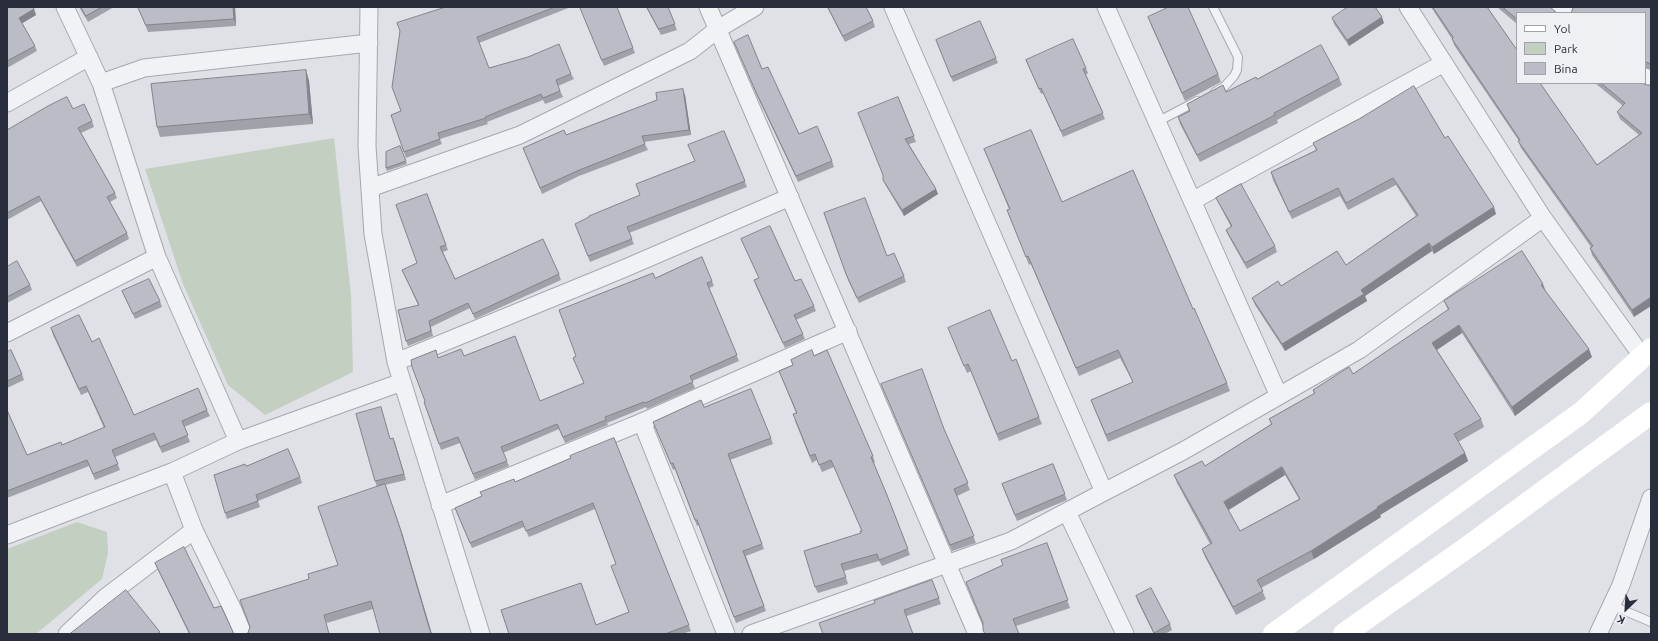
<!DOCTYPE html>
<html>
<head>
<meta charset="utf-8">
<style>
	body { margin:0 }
	#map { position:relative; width:1658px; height:641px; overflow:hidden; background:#dfe1e6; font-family:Ubuntu,sans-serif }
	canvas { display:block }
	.frame { position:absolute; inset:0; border:8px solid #2a2e3c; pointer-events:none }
	.legend { position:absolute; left:1516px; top:12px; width:130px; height:72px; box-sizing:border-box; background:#eef0f4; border:1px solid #a0a2aa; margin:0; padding:5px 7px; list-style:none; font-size:12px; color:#2a2e3c }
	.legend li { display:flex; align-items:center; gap:8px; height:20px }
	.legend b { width:20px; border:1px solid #a0a2aa }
	.north { position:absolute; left:1606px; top:589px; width:40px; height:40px; -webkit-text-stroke:3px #eef0f4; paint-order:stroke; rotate:205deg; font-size:11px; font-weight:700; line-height:16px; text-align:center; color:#2a2e3c }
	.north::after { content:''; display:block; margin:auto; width:14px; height:18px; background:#2a2e3c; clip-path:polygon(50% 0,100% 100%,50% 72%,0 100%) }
</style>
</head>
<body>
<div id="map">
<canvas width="1658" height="641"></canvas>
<div class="frame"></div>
<ul class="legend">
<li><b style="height:5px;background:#fff"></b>Yol</li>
<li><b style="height:11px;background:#c3cfc1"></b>Park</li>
<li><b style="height:11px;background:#babcc6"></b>Bina</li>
</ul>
<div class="north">K</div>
</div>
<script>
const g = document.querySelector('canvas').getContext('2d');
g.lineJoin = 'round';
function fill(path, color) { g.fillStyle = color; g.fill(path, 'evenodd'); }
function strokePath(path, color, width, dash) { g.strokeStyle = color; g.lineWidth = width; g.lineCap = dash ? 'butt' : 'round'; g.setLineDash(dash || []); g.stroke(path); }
const green = new Path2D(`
	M 334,138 L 351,295 L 353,372 L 265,415 L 228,385 L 183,284 L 145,169 Z
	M 77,522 L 107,532 L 108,553 L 102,579 L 36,634 L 7,634 L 7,549 Z`);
const lane = new Path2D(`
	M 1213,7 L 1238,57 L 1237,70 L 1234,76 L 1224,87 L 1215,92
	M 1157,122 L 1197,101
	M 1611,605 L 1651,622`);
const street = new Path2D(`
	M 65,7 L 101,83 L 157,257 L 238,441
	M 369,7 L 367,146 L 373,234 L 396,362 L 481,634
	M 708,7 L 977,634
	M 893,7 L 1104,492
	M 1106,7 L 1279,396
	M 1408,7 L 1543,218 L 1642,356
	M 1559,7 L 1566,13
	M 1645,77 L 1651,82
	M 101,83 L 144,68 L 369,43
	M 7,103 L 89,57
	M 370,188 L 520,135 L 690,51 L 718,29 L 755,7
	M 1192,201 L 1444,63
	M 7,333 L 157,257
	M 396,362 L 623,269 L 790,197
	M 642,422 L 726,634
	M 172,472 L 194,530 L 233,610 L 243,634
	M 440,505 L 642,422 L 848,331
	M 1067,512 L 1125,634
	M 7,535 L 172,472 L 238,441 L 402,382
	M 67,634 L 106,597 L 194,530
	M 751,634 L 1011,541 L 1104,492 L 1183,451 L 1359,350 L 1543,218
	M 1598,634 L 1621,585 L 1651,498`);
const secondary = new Path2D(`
	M 1274,634 L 1581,413 L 1651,349
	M 1344,634 L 1465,549 L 1651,413`);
const wall = new Path2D(`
	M 7,7 L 34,9 L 36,15 L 22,23 L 35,46 L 37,51 L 7,68 Z
	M 79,7 L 114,7 L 88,22 Z
	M 138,7 L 235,7 L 236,26 L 148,32 Z
	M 446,7 L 571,7 L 479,43 L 489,68 L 571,74 L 574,79 L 558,86 L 563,97 L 545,104 L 543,100 L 487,122 L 488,124 L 440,139 L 442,144 L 406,158 L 391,115 L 401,111 Z
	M 580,7 L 633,48 L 635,53 L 604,66 Z
	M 646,7 L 668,7 L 677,30 L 661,35 Z
	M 827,7 L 866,7 L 873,21 L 875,27 L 845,42 Z
	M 1431,7 L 1487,7 L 1597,165 L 1639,135 L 1620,119 L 1617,112 L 1623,106 L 1595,83 L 1642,83 L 1647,85 L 1634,317 L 1592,255 L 1590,248 L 1591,247 L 1521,148 L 1518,141 L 1519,141 L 1454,45 L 1452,39 Z
	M 1497,7 L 1550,7 L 1550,8 L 1517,13 L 1517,24 Z
	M 1651,7 L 1651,69 L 1645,68 L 1645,13 Z
	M 1148,17 L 1218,74 L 1221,82 L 1185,101 L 1151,25 Z
	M 1332,18 L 1384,23 L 1349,46 L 1334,24 Z
	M 936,40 L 996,58 L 998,63 L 953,82 Z
	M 734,42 L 762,69 L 799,134 L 832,161 L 834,167 L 798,182 L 757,96 Z
	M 1026,60 L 1086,68 L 1088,73 L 1086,75 L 1105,119 L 1063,137 L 1043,93 L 1041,94 Z
	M 306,70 L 309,81 L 313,124 L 160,137 L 157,127 Z
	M 1339,78 L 1342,85 L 1277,120 L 1278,123 L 1200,162 L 1180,124 L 1178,117 L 1189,111 L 1187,104 L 1226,92 L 1257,79 Z
	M 685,95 L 691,135 L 644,142 L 648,150 L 579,176 L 542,194 L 523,148 L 566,135 Z
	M 898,97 L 916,142 L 909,144 L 938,194 L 904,216 L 886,186 L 883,180 Z
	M 73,109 L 92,121 L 94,127 L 81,133 L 115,193 L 117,198 L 110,202 L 127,233 L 129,239 L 77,267 L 41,201 L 7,220 L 7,130 Z
	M 724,131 L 747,187 L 629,233 L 634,244 L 590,262 L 575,224 L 640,195 L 695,161 Z
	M 1445,138 L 1496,214 L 1434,254 L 1432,251 L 1365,296 L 1367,301 L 1285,351 L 1255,305 L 1252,298 L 1281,286 L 1346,265 L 1416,216 L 1396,185 L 1348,210 L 1340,196 L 1292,219 L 1273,180 L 1271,172 L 1316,150 L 1313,143 Z
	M 400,146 L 407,164 L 387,171 L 386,168 Z
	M 984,149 L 1062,202 L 1193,309 L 1227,383 L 1230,391 L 1108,442 L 1091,400 L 1133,382 L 1120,358 L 1079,376 L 1031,264 L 1029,265 L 1007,210 L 1009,209 Z
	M 427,194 L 448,250 L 443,252 L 455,279 L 559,274 L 561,280 L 475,319 L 470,308 L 431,327 L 433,336 L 408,346 L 406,341 L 418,305 L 402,270 L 417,263 Z
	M 1216,198 L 1275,246 L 1277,252 L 1247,269 L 1228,235 L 1226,230 L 1231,227 L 1219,204 Z
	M 824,213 L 887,256 L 904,276 L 906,282 L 859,303 L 848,280 Z
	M 741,239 L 795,281 L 814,306 L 816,311 L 796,320 L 805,339 L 785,348 L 756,286 L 754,280 L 759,278 Z
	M 7,267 L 30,285 L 32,290 L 7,303 Z
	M 655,278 L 712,281 L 714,286 L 709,288 L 739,361 L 692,381 L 695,388 L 647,409 L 646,407 L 607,423 L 608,425 L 565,443 L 559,429 L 503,453 L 509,466 L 475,480 L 460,443 L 441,450 L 424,402 L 425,401 L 439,358 L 464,356 L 540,401 L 584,383 L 573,358 L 576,356 Z
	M 122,291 L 160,301 L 162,307 L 135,319 Z
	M 1546,292 L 1592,357 L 1515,416 L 1462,333 L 1437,350 L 1481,419 L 1484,427 L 1458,442 L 1465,453 L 1468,461 L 1380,515 L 1381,517 L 1314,559 L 1261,588 L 1266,599 L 1236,615 L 1205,557 L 1202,549 L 1210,544 L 1177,483 L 1174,475 L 1205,466 L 1271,424 L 1269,419 L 1314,394 L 1313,390 L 1353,374 L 1448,310 L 1444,301 ZM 1285,475 L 1299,499 L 1240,531 L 1228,510 Z
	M 51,328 L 92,342 L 134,415 L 207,410 L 210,416 L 184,427 L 190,442 L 162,453 L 156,440 L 115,457 L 120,470 L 95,480 L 89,466 L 7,498 L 7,410 L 27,455 L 62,445 L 104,428 L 88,392 L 81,395 L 53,335 Z
	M 948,328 L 1012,361 L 1039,417 L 1042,424 L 999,441 L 971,371 L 967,373 Z
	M 7,352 L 22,374 L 24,380 L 7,388 Z
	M 814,356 L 873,456 L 875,463 L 873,463 L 887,495 L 910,555 L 882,566 L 879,561 L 844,571 L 848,584 L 818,593 L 815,587 L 861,533 L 862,531 L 834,467 L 822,472 L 817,460 L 812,463 L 795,421 L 796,413 L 779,371 L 793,365 L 791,360 Z
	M 881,384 L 944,429 L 970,490 L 957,496 L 976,543 L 952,551 Z
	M 381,407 L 390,439 L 393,438 L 395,443 L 406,480 L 385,485 L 403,536 L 373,609 L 327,623 L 309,579 L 338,565 L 377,487 L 375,481 Z
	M 704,407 L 771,438 L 773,444 L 730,460 L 764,549 L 746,556 L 766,611 L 736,623 L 699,525 L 697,526 L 675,469 L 673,470 L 653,422 Z
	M 614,438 L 691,631 L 682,634 L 509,634 L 596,625 L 629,612 L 616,564 L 595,509 L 529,537 L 524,527 L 472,548 L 455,508 L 571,458 Z
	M 1053,464 L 1067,500 L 1017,521 L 1002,484 Z
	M 246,466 L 300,477 L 302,483 L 258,501 L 260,507 L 227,519 L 225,513 Z
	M 1047,543 L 1070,608 L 1016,626 L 983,624 L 966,582 L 1003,565 Z
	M 155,563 L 214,608 L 234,634 L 189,634 L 158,570 Z
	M 932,580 L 941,604 L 907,616 L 875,603 Z
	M 1136,596 L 1170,624 L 1172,630 L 1165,634 L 1154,634 L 1138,602 Z`);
const shadedWall = new Path2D(`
	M 233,7 L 235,7 L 236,26 L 234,19 Z
	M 34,9 L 36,15 L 21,24 L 19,18 Z
	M 1382,17 L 1384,23 L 1349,46 L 1347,40 Z
	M 306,70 L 309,81 L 313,124 L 309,114 Z
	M 683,89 L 685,95 L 691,135 L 689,130 Z
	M 936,189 L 938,194 L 904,216 L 902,210 Z
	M 1494,207 L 1496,214 L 1434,254 L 1432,247 Z
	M 1429,243 L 1432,251 L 1365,296 L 1367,301 L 1285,351 L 1282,344 Z
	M 1543,284 L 1546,292 L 1541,285 Z
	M 1651,297 L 1651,306 L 1634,317 L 1632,310 Z
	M 1459,325 L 1462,333 L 1435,351 L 1432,343 Z
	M 1589,349 L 1592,357 L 1515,416 L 1512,407 Z
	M 393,438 L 395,443 L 406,480 L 404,474 Z
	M 1465,453 L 1468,461 L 1380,515 L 1381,517 L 1314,559 L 1311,551 L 1377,507 Z
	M 1282,467 L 1285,475 L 1227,511 L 1224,502 Z
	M 385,484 L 403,536 L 432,634 L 431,634 Z`);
const building = new Path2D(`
	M 7,7 L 33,7 L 34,9 L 19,18 L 35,46 L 7,61 Z
	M 81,7 L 102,7 L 86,16 Z
	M 138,7 L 233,7 L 234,19 L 146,25 Z
	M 446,7 L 555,7 L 477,37 L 489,68 L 528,57 L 559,44 L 571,74 L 556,80 L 560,91 L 543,98 L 541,94 L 485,117 L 486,118 L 438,133 L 440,139 L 404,152 L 391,115 L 401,111 L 392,87 L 400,31 L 397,23 Z
	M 580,7 L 617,7 L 633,48 L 602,60 Z
	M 647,7 L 668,7 L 675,24 L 659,29 Z
	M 828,7 L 866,7 L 873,21 L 843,36 Z
	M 1169,7 L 1188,7 L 1218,74 L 1182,93 L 1148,17 Z
	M 1348,7 L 1375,7 L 1382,17 L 1347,40 L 1332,18 Z
	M 1433,7 L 1487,7 L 1517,50 L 1517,83 L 1540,83 L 1597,165 L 1642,133 L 1617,112 L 1625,103 L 1601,83 L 1642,83 L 1647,85 L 1651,85 L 1651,297 L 1632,310 L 1590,248 L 1593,246 L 1518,141 L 1520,140 L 1452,39 L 1453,38 Z
	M 1503,7 L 1550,7 L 1557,13 L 1517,13 L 1517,19 Z
	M 1573,7 L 1651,7 L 1651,65 L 1649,63 L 1645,62 L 1645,13 L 1571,13 L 1573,8 Z
	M 980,21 L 996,58 L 951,77 L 936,40 Z
	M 748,35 L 762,69 L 768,67 L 799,134 L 817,126 L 832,161 L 796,176 L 755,90 L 734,42 Z
	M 1073,39 L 1086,68 L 1083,69 L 1103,113 L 1061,131 L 1041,88 L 1039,89 L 1026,60 Z
	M 1321,45 L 1339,78 L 1274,113 L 1275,115 L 1197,155 L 1178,117 L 1190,111 L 1187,104 L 1223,85 L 1226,92 L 1256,77 L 1257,79 Z
	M 306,70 L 309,114 L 157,127 L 151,84 Z
	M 1414,86 L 1445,138 L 1448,136 L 1494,207 L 1432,247 L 1429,243 L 1361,290 L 1364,294 L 1282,344 L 1252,298 L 1278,281 L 1281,286 L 1337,251 L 1346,265 L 1418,215 L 1393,178 L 1346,203 L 1338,188 L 1289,212 L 1271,172 L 1317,150 L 1313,143 L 1359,119 Z
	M 683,89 L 689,130 L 642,136 L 645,144 L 577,171 L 540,188 L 523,148 L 564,130 L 566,135 L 657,100 L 656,93 Z
	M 67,97 L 73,109 L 84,104 L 92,121 L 78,128 L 115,193 L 107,197 L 127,233 L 75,261 L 39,196 L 7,213 L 7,130 L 48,106 Z
	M 898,97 L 914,136 L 905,139 L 936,189 L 902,210 L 883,180 L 883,175 L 858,113 Z
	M 1031,130 L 1062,202 L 1133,170 L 1193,309 L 1194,308 L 1227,383 L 1106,435 L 1091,400 L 1133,382 L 1118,350 L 1076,368 L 1028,256 L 1026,257 L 1007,210 L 1010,209 L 984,149 Z
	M 724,131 L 745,181 L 627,227 L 632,239 L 588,256 L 575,224 L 589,217 L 589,216 L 640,195 L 636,184 L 695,161 L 688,145 Z
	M 400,146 L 406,161 L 386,168 L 386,152 Z
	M 1241,184 L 1275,246 L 1245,263 L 1226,230 L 1232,226 L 1216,198 Z
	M 427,194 L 446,245 L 440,247 L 455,279 L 543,239 L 559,274 L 473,314 L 468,303 L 429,321 L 431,331 L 406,341 L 398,310 L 419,305 L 402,270 L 417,263 L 396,205 Z
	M 865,198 L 887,256 L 894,253 L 904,276 L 857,298 L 846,274 L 824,213 Z
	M 770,226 L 795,281 L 801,279 L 814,306 L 794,315 L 803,334 L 783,343 L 754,280 L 759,278 L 741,239 Z
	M 1522,251 L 1543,284 L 1541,285 L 1589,349 L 1512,407 L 1459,325 L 1432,343 L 1481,419 L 1454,434 L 1465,453 L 1377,507 L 1378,508 L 1311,551 L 1257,580 L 1263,591 L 1233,607 L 1202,549 L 1212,543 L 1174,475 L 1202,461 L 1205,466 L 1272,424 L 1269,419 L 1315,393 L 1313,390 L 1349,367 L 1353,374 L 1449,309 L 1444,301 ZM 1282,467 L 1300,499 L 1240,531 L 1224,502 Z
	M 702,257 L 712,281 L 707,283 L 737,355 L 690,376 L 693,382 L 645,403 L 644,402 L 605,417 L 606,420 L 563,437 L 557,424 L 501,447 L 507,461 L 473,474 L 458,437 L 439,444 L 424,402 L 425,401 L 412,367 L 411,360 L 436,350 L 438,358 L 461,349 L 464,356 L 515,336 L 540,401 L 584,383 L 573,358 L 576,356 L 559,310 L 653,273 L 655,278 Z
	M 17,261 L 30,285 L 7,297 L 7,267 Z
	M 149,279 L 160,301 L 133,314 L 122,291 Z
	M 990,310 L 1012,361 L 1016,359 L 1039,417 L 997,434 L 968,364 L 964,366 L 948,328 Z
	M 79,315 L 92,342 L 99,338 L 134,415 L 198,388 L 207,410 L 182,421 L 188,435 L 160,447 L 154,433 L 112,450 L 118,464 L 93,474 L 87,460 L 7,491 L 7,410 L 27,455 L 61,442 L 62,445 L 105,427 L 86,386 L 79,389 L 51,328 Z
	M 11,350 L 22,374 L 7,381 L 7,352 Z
	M 812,350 L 814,356 L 827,350 L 873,456 L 871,457 L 887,495 L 908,549 L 879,560 L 877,554 L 841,564 L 846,577 L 815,587 L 804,551 L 861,533 L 860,531 L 862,531 L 831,460 L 819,465 L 815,454 L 810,456 L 793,414 L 797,413 L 779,371 L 793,365 L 791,360 Z
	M 922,369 L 944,429 L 968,483 L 954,489 L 974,536 L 950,545 L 881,384 Z
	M 751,389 L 771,438 L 728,454 L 762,544 L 743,551 L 764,606 L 734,617 L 697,520 L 695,520 L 673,463 L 671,464 L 653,422 L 701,400 L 704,407 Z
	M 381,407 L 390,439 L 393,438 L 404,474 L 375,481 L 356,414 Z
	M 614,438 L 689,625 L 665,634 L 509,634 L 501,610 L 581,583 L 596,625 L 629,612 L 611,566 L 616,564 L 593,503 L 526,531 L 522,521 L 470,543 L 455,508 L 482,496 L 480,492 L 514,479 L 515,482 L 571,458 L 570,456 Z
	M 288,449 L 300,477 L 256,495 L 258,501 L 225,513 L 214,475 L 245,464 L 246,466 Z
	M 1053,464 L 1065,494 L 1015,515 L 1002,484 Z
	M 385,484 L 400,528 L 431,634 L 380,634 L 371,601 L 324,615 L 329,634 L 246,634 L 248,633 L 250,627 L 240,600 L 309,579 L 308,574 L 338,565 L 318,507 Z
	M 1047,543 L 1068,600 L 1013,619 L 1019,634 L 985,634 L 983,630 L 983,623 L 966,582 L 1003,565 L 1001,560 Z
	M 184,547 L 214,608 L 221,606 L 234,634 L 190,634 L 155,563 Z
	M 932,580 L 939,598 L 904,610 L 913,634 L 822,634 L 823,634 L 819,623 L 875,603 L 874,601 Z
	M 1151,588 L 1170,624 L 1154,633 L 1136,596 Z
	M 126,590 L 160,632 L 157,634 L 70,634 Z`);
fill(green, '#c3cfc1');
strokePath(lane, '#a5a8b0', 10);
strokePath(street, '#a5a8b0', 19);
strokePath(lane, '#f1f2f5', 8);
strokePath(street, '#f1f2f5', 17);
strokePath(secondary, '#fff', 22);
fill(wall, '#a0a2aa');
fill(shadedWall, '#82848b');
fill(building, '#babcc6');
strokePath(building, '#82848b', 1);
</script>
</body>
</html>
